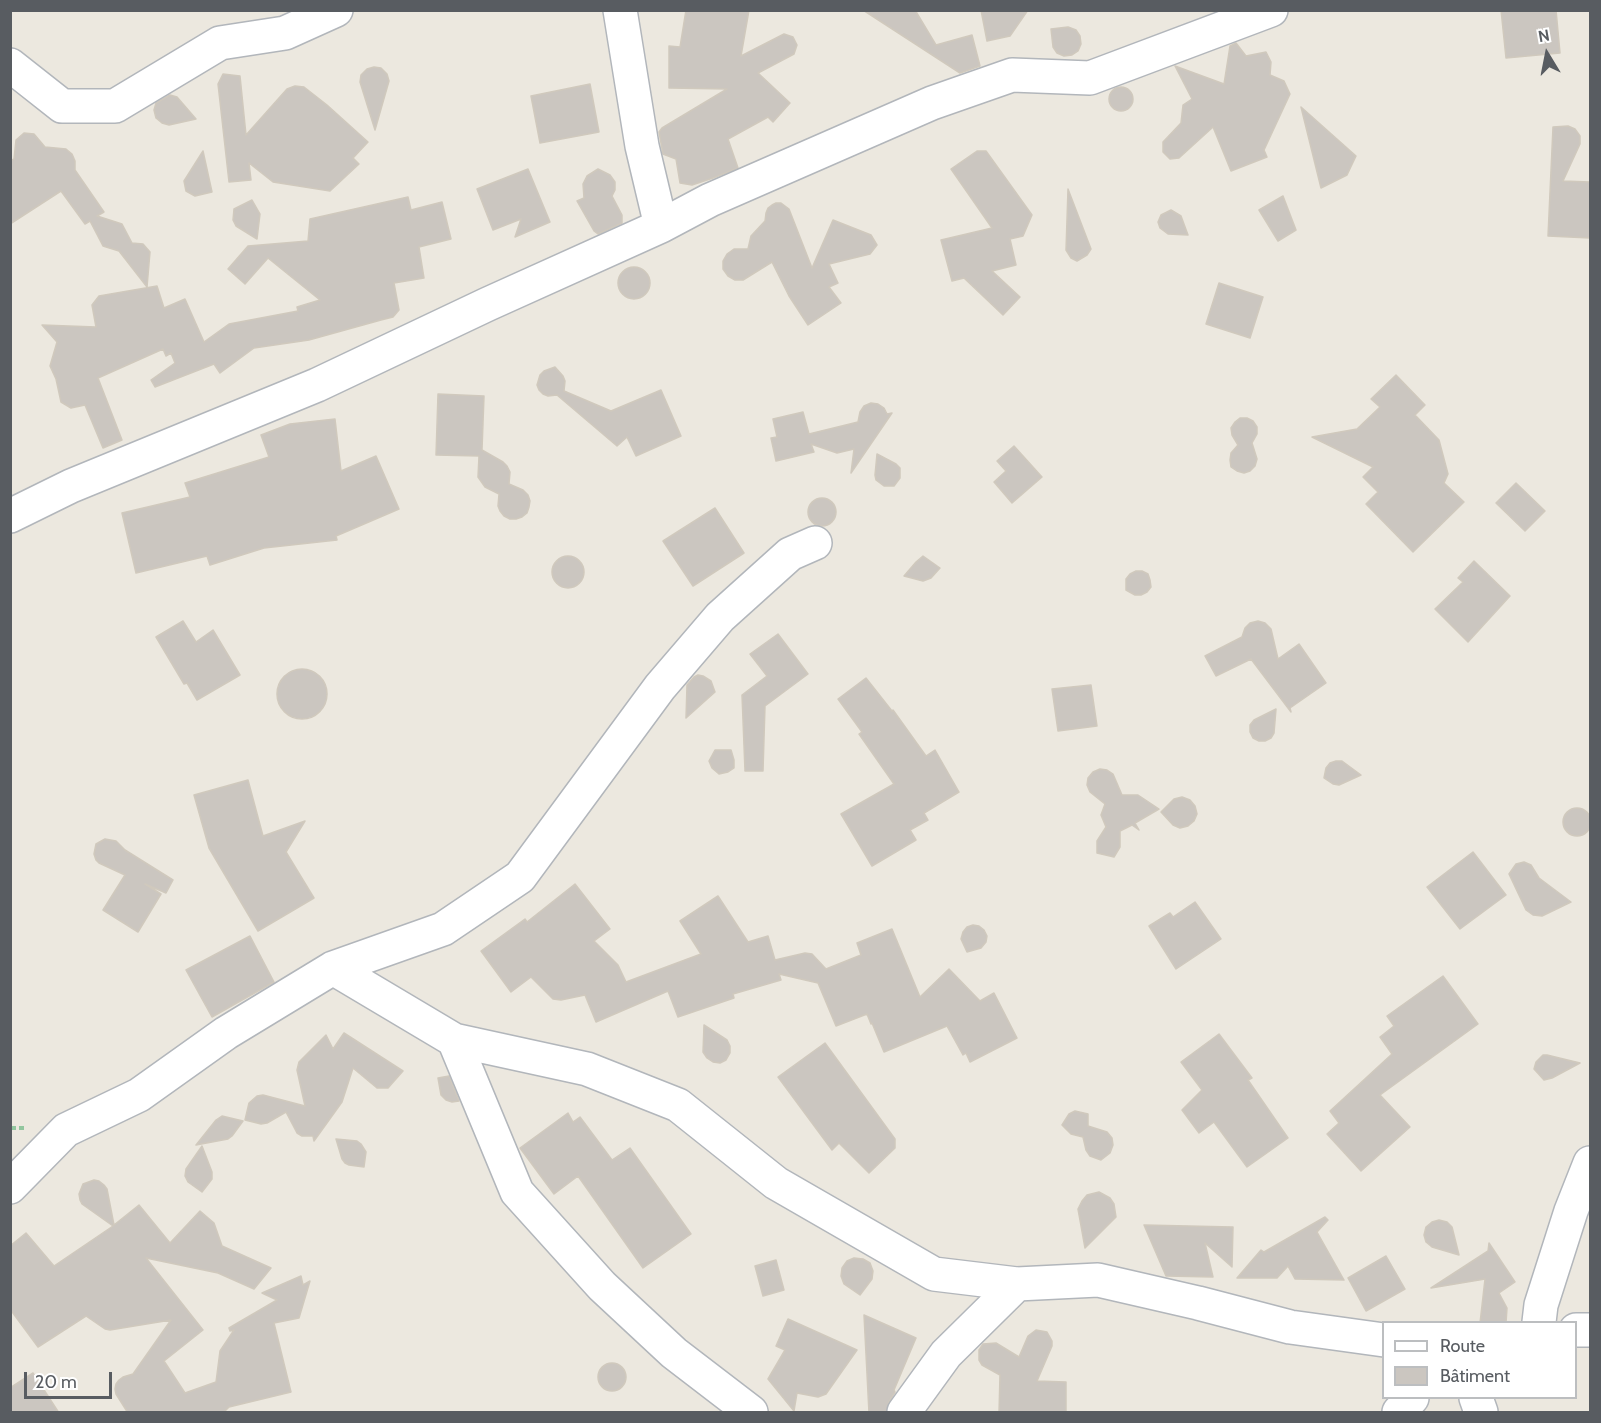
<!DOCTYPE html>
<html>
<head>
<meta charset="utf-8">
<style>
	body { margin:0 }
	#map { position:relative; width:1601px; height:1423px; overflow:hidden; background:#ece8df; font-family:Cabin,sans-serif }
	canvas { display:block }
	.frame { position:absolute; inset:0; border:12px solid #585c61; pointer-events:none }
	.legend { position:absolute; left:1382px; top:1321px; width:195px; height:78px; box-sizing:border-box; background:#fff; border:2px solid #bcbec0; margin:0; padding:8px 10px; list-style:none; font-size:18px; color:#585c61 }
	.legend li { display:flex; align-items:center; gap:12px; height:30px }
	.legend b { width:30px; border:2px solid #bcbec0 }
	.north { position:absolute; left:1517px; top:24px; width:60px; height:60px; -webkit-text-stroke:4px #fff; paint-order:stroke; rotate:350deg; font-size:16px; font-weight:700; line-height:24px; text-align:center; color:#585c61 }
	.north::after { content:''; display:block; margin:auto; width:21px; height:27px; background:#585c61; clip-path:polygon(50% 0,100% 100%,50% 72%,0 100%) }
	.scale { position:absolute; left:24px; top:1372px; width:88px; height:27px; box-sizing:border-box; border:3px solid #585c61; border-top:0; padding-left:8px; font-size:18px; line-height:21px; white-space:nowrap; color:#585c61; -webkit-text-stroke:4px #fff; paint-order:stroke }
</style>
</head>
<body>
<div id="map">
<canvas width="1601" height="1423"></canvas>
<div class="frame"></div>
<ul class="legend">
<li><b style="height:8px;background:#fff"></b>Route</li>
<li><b style="height:16px;background:#cbc6c0"></b>Bâtiment</li>
</ul>
<div class="north">N</div>
<div class="scale">20 m</div>
</div>
<script>
const g = document.querySelector('canvas').getContext('2d');
g.lineJoin = 'round';
function fill(path, color) { g.fillStyle = color; g.fill(path, 'evenodd'); }
function strokePath(path, color, width, dash) { g.strokeStyle = color; g.lineWidth = width; g.lineCap = dash ? 'butt' : 'round'; g.setLineDash(dash || []); g.stroke(path); }
const building = new Path2D(`
	M 686,10 L 749,10 L 741,56 L 784,34 L 793,37 L 797,45 L 794,54 L 758,73 L 790,103 L 773,122 L 768,117 L 728,139 L 738,168 L 713,178 L 692,185 L 680,183 L 676,159 L 663,154 L 659,132 L 662,128 L 727,89 L 669,88 L 669,46 L 680,47 Z
	M 863,10 L 915,10 L 936,45 L 972,35 L 980,66 L 960,73 Z
	M 981,10 L 1028,10 L 1010,36 L 987,41 Z
	M 1501,10 L 1556,10 L 1560,53 L 1506,58 Z
	M 1068,27 L 1076,30 L 1080,36 L 1081,44 L 1078,51 L 1072,55 L 1064,56 L 1057,53 L 1053,47 L 1051,29 Z
	M 1236,43 L 1246,56 L 1266,52 L 1271,62 L 1270,75 L 1284,81 L 1290,94 L 1264,150 L 1267,157 L 1231,171 L 1213,127 L 1179,158 L 1170,159 L 1163,152 L 1163,142 L 1181,123 L 1183,105 L 1192,99 L 1175,66 L 1224,84 L 1230,46 Z
	M 374,67 L 381,68 L 387,74 L 389,81 L 375,130 L 360,82 L 361,75 L 367,69 Z
	M 223,74 L 240,76 L 246,135 L 287,89 L 295,86 L 304,87 L 327,105 L 368,142 L 353,158 L 359,164 L 330,191 L 273,182 L 249,163 L 251,180 L 229,182 L 218,84 Z
	M 590,84 L 599,132 L 540,143 L 531,96 Z
	M1109 99a12 12 0 1 1 24 0a12 12 0 1 1-24 0Z
	M 170,95 L 177,97 L 196,119 L 169,125 L 162,123 L 156,118 L 154,110 L 156,103 Z
	M 1301,107 L 1356,156 L 1347,175 L 1321,188 Z
	M 1568,126 L 1575,129 L 1580,136 L 1580,144 L 1563,181 L 1590,182 L 1590,238 L 1548,236 L 1553,127 Z
	M 24,133 L 34,134 L 45,147 L 66,149 L 72,154 L 75,161 L 75,170 L 104,212 L 97,216 L 122,224 L 132,243 L 143,244 L 150,252 L 147,287 L 119,251 L 103,246 L 90,221 L 85,224 L 61,191 L 10,224 L 10,161 L 14,159 L 16,140 Z
	M 203,151 L 212,192 L 195,196 L 186,191 L 184,181 Z
	M 977,151 L 986,151 L 1032,215 L 1023,236 L 1010,239 L 1016,265 L 992,271 L 1020,297 L 1003,315 L 964,278 L 952,281 L 941,240 L 992,228 L 951,169 Z
	M 528,169 L 550,222 L 515,237 L 521,219 L 493,230 L 477,189 Z
	M 598,169 L 610,175 L 615,182 L 615,190 L 612,196 L 622,215 L 622,223 L 598,234 L 594,231 L 577,201 L 584,198 L 583,184 L 587,176 Z
	M 1068,189 L 1091,249 L 1087,255 L 1077,261 L 1071,258 L 1066,250 Z
	M 1283,196 L 1296,230 L 1278,241 L 1259,210 Z
	M 408,197 L 411,210 L 442,202 L 451,239 L 419,247 L 424,278 L 394,283 L 399,310 L 393,317 L 381,320 L 309,340 L 254,348 L 220,373 L 214,364 L 155,387 L 151,380 L 175,363 L 171,353 L 166,356 L 163,349 L 98,378 L 122,440 L 103,448 L 85,405 L 71,408 L 61,402 L 56,379 L 50,366 L 57,342 L 42,325 L 96,327 L 92,305 L 99,296 L 157,286 L 164,308 L 185,299 L 204,342 L 229,324 L 298,311 L 297,307 L 320,300 L 268,258 L 245,284 L 228,269 L 248,246 L 308,241 L 310,219 Z
	M 252,200 L 260,214 L 257,239 L 236,226 L 233,220 L 234,209 Z
	M 776,203 L 781,203 L 789,209 L 812,268 L 833,220 L 871,235 L 877,245 L 870,254 L 829,264 L 838,283 L 829,287 L 841,303 L 808,325 L 789,296 L 772,262 L 743,280 L 735,280 L 728,276 L 723,269 L 723,261 L 727,254 L 734,249 L 748,249 L 751,236 L 765,221 L 766,213 L 768,208 L 772,205 Z
	M 1171,210 L 1181,216 L 1188,235 L 1168,234 L 1160,228 L 1158,222 L 1161,215 Z
	M618 283a16 16 0 1 1 32 0a16 16 0 1 1-32 0Z
	M 1219,283 L 1263,297 L 1250,338 L 1206,324 Z
	M 555,367 L 563,376 L 565,381 L 564,391 L 611,411 L 661,390 L 681,436 L 636,456 L 627,437 L 617,446 L 557,395 L 548,396 L 543,394 L 539,390 L 537,385 L 540,375 L 544,371 Z
	M 1396,375 L 1425,405 L 1415,415 L 1439,440 L 1448,474 L 1444,483 L 1464,502 L 1413,552 L 1366,504 L 1378,492 L 1363,477 L 1373,467 L 1312,437 L 1357,429 L 1380,407 L 1371,399 Z
	M 438,394 L 484,396 L 482,450 L 503,462 L 507,466 L 510,472 L 509,484 L 523,490 L 528,495 L 530,501 L 529,507 L 527,513 L 522,517 L 516,519 L 510,519 L 504,516 L 500,511 L 498,506 L 499,494 L 485,487 L 478,477 L 479,456 L 436,455 Z
	M 871,403 L 878,404 L 884,408 L 887,414 L 892,413 L 851,473 L 854,449 L 837,453 L 811,444 L 814,452 L 776,461 L 771,438 L 777,437 L 773,419 L 803,412 L 809,434 L 858,422 L 860,412 L 864,406 Z
	M 1240,418 L 1247,418 L 1253,421 L 1257,427 L 1257,434 L 1252,443 L 1257,459 L 1255,466 L 1250,471 L 1244,473 L 1237,471 L 1231,467 L 1230,460 L 1231,453 L 1238,445 L 1232,435 L 1231,428 L 1235,422 Z
	M 335,419 L 341,471 L 376,456 L 399,509 L 336,536 L 337,540 L 264,548 L 210,565 L 207,556 L 136,573 L 122,513 L 190,497 L 185,483 L 269,457 L 261,435 L 290,424 Z
	M 1014,446 L 1042,477 L 1012,503 L 994,482 L 1006,471 L 997,461 Z
	M 877,454 L 896,464 L 900,468 L 900,478 L 894,486 L 884,486 L 876,480 L 875,475 Z
	M 1516,483 L 1545,511 L 1525,531 L 1496,503 Z
	M808 512a14 14 0 1 1 28 0a14 14 0 1 1-28 0Z
	M 715,508 L 744,553 L 693,586 L 663,541 Z
	M 923,556 L 940,568 L 931,578 L 923,581 L 904,576 L 916,562 Z
	M552 572a16 16 0 1 1 32 0a16 16 0 1 1-32 0Z
	M 1474,561 L 1510,596 L 1468,642 L 1435,609 L 1463,582 L 1458,578 Z
	M 1136,571 L 1142,571 L 1148,574 L 1150,580 L 1151,587 L 1147,592 L 1141,595 L 1135,595 L 1126,590 L 1126,579 L 1130,574 Z
	M 183,621 L 196,642 L 213,630 L 240,675 L 197,700 L 187,683 L 184,684 L 156,637 Z
	M 1258,621 L 1265,623 L 1271,629 L 1278,659 L 1299,644 L 1326,683 L 1290,708 L 1291,712 L 1251,659 L 1216,676 L 1205,656 L 1242,637 L 1245,628 L 1250,623 Z
	M 778,634 L 808,674 L 765,706 L 763,771 L 745,771 L 742,695 L 767,676 L 750,654 Z
	M277 694a25 25 0 1 1 50 0a25 25 0 1 1-50 0Z
	M 698,675 L 703,676 L 711,681 L 715,692 L 686,718 L 687,685 L 694,677 Z
	M 866,678 L 892,711 L 893,710 L 926,756 L 935,750 L 959,792 L 924,813 L 928,820 L 910,830 L 916,840 L 872,866 L 841,814 L 894,784 L 859,734 L 862,732 L 838,699 Z
	M 1091,685 L 1097,726 L 1058,731 L 1052,689 Z
	M 1276,709 L 1274,733 L 1271,738 L 1265,741 L 1259,741 L 1253,738 L 1250,732 L 1250,725 L 1254,720 Z
	M 715,750 L 731,750 L 734,760 L 734,768 L 728,772 L 719,774 L 712,768 L 709,761 Z
	M 1336,761 L 1342,761 L 1361,775 L 1339,785 L 1333,784 L 1324,778 L 1326,768 L 1330,763 Z
	M 1100,769 L 1107,770 L 1113,774 L 1122,795 L 1138,795 L 1159,809 L 1135,823 L 1139,830 L 1132,825 L 1120,831 L 1120,847 L 1114,857 L 1097,853 L 1097,841 L 1106,827 L 1101,815 L 1105,804 L 1090,792 L 1087,785 L 1088,778 L 1093,772 Z
	M 248,780 L 263,836 L 305,821 L 286,852 L 314,898 L 258,931 L 209,848 L 194,795 Z
	M 1182,797 L 1190,800 L 1195,806 L 1197,814 L 1194,821 L 1188,826 L 1180,828 L 1173,825 L 1161,812 L 1174,799 Z
	M1563 822a14 14 0 1 1 28 0a14 14 0 1 1-28 0Z
	M 105,839 L 116,841 L 125,850 L 173,880 L 166,893 L 145,884 L 161,894 L 138,932 L 103,910 L 125,875 L 99,863 L 96,860 L 94,854 L 96,844 Z
	M 1473,852 L 1506,895 L 1460,929 L 1427,887 Z
	M 1524,862 L 1531,865 L 1539,878 L 1571,902 L 1542,916 L 1533,915 L 1526,910 L 1509,874 L 1516,864 Z
	M 575,884 L 610,929 L 594,941 L 618,965 L 626,982 L 701,954 L 680,921 L 718,896 L 748,942 L 768,936 L 775,960 L 805,953 L 812,954 L 826,969 L 861,955 L 857,943 L 892,929 L 920,997 L 949,969 L 980,1001 L 994,993 L 1017,1038 L 970,1062 L 966,1053 L 963,1055 L 947,1026 L 884,1052 L 872,1023 L 871,1024 L 867,1014 L 836,1026 L 818,983 L 779,974 L 781,980 L 733,994 L 734,998 L 678,1017 L 668,991 L 596,1022 L 585,995 L 561,1000 L 553,999 L 531,977 L 511,992 L 481,951 L 525,919 L 527,922 Z
	M 1195,902 L 1221,939 L 1176,969 L 1149,926 L 1170,913 L 1173,917 Z
	M 973,925 L 979,926 L 984,930 L 987,936 L 986,942 L 981,948 L 967,952 L 961,939 L 963,932 L 967,927 Z
	M 250,936 L 274,982 L 212,1017 L 186,970 Z
	M 1443,976 L 1478,1024 L 1380,1095 L 1410,1127 L 1361,1171 L 1327,1134 L 1339,1123 L 1330,1111 L 1392,1054 L 1380,1037 L 1394,1026 L 1387,1016 Z
	M 704,1025 L 727,1040 L 730,1046 L 730,1053 L 726,1060 L 720,1063 L 713,1062 L 707,1058 L 703,1052 Z
	M 344,1033 L 403,1071 L 388,1088 L 377,1088 L 353,1068 L 342,1102 L 314,1141 L 313,1136 L 302,1136 L 297,1133 L 286,1112 L 267,1123 L 261,1124 L 245,1120 L 249,1103 L 257,1096 L 263,1095 L 305,1106 L 297,1070 L 299,1062 L 326,1035 L 333,1049 Z
	M 1219,1034 L 1252,1078 L 1248,1080 L 1288,1138 L 1247,1167 L 1214,1122 L 1199,1133 L 1182,1110 L 1202,1090 L 1181,1062 Z
	M 825,1043 L 895,1139 L 895,1148 L 869,1173 L 839,1143 L 832,1150 L 778,1077 Z
	M 1543,1055 L 1547,1055 L 1580,1063 L 1552,1078 L 1544,1080 L 1534,1069 L 1536,1062 Z
	M 449,1076 L 459,1101 L 452,1102 L 446,1100 L 441,1095 L 438,1078 Z
	M 1075,1111 L 1088,1114 L 1088,1126 L 1107,1132 L 1112,1138 L 1113,1145 L 1110,1153 L 1101,1160 L 1090,1156 L 1086,1150 L 1083,1137 L 1071,1134 L 1062,1125 L 1069,1114 Z
	M 568,1113 L 573,1122 L 580,1117 L 612,1160 L 630,1148 L 691,1234 L 643,1268 L 578,1176 L 554,1194 L 520,1148 Z
	M 222,1116 L 243,1121 L 232,1136 L 228,1139 L 196,1145 L 216,1120 Z
	M 336,1139 L 357,1141 L 361,1144 L 366,1152 L 364,1167 L 349,1165 L 345,1163 L 342,1159 Z
	M 202,1146 L 212,1172 L 212,1179 L 202,1192 L 188,1182 L 185,1176 L 186,1169 Z
	M 94,1180 L 99,1181 L 104,1185 L 107,1189 L 114,1225 L 139,1205 L 170,1243 L 200,1211 L 214,1223 L 222,1246 L 271,1268 L 254,1289 L 218,1273 L 146,1258 L 203,1330 L 164,1361 L 185,1393 L 216,1382 L 220,1351 L 234,1330 L 230,1331 L 229,1328 L 277,1300 L 262,1293 L 301,1276 L 303,1285 L 310,1281 L 299,1318 L 274,1323 L 291,1392 L 229,1407 L 223,1413 L 128,1413 L 116,1394 L 115,1389 L 116,1384 L 119,1380 L 123,1377 L 133,1374 L 171,1320 L 110,1330 L 105,1329 L 86,1316 L 38,1347 L 10,1309 L 10,1246 L 26,1233 L 54,1266 L 113,1226 L 82,1204 L 80,1200 L 79,1194 L 83,1184 Z
	M 1099,1192 L 1110,1198 L 1114,1204 L 1116,1217 L 1085,1248 L 1078,1209 L 1082,1201 L 1087,1195 Z
	M 1325,1217 L 1328,1220 L 1317,1232 L 1344,1280 L 1295,1279 L 1288,1266 L 1277,1278 L 1237,1278 L 1261,1250 L 1264,1252 Z
	M 1439,1220 L 1447,1222 L 1452,1227 L 1459,1255 L 1432,1247 L 1426,1242 L 1424,1235 L 1426,1227 L 1432,1222 Z
	M 1144,1225 L 1233,1227 L 1232,1267 L 1205,1243 L 1213,1277 L 1166,1276 Z
	M 1489,1243 L 1515,1282 L 1499,1293 L 1507,1308 L 1506,1323 L 1480,1323 L 1485,1279 L 1431,1288 L 1488,1251 Z
	M 1386,1256 L 1405,1289 L 1366,1311 L 1348,1278 Z
	M 854,1258 L 863,1259 L 870,1263 L 873,1271 L 872,1279 L 860,1295 L 844,1284 L 841,1276 L 842,1268 L 847,1261 Z
	M 776,1260 L 784,1290 L 763,1296 L 755,1266 Z
	M 864,1315 L 916,1338 L 894,1390 L 895,1392 L 889,1402 L 886,1413 L 869,1413 Z
	M 788,1319 L 857,1350 L 826,1394 L 818,1397 L 797,1393 L 794,1411 L 768,1379 L 785,1350 L 776,1346 Z
	M 1036,1330 L 1047,1332 L 1052,1341 L 1052,1346 L 1037,1381 L 1066,1382 L 1066,1413 L 999,1413 L 1000,1375 L 982,1365 L 979,1360 L 979,1350 L 983,1344 L 996,1343 L 1019,1357 L 1028,1336 Z
	M598 1377a14 14 0 1 1 28 0a14 14 0 1 1-28 0Z
	M 33,1373 L 59,1413 L 10,1413 L 10,1388 Z`);
const path = new Path2D(`
	M 10,1128 L 24,1128`);
const minor = new Path2D(`
	M 620,10 L 642,146 L 661,226
	M 10,65 L 62,106 L 115,106 L 220,43 L 285,33 L 336,10
	M 10,516 L 71,486 L 317,385 L 488,304 L 661,226 L 710,200 L 932,103 L 1012,75 L 1090,78 L 1271,10
	M 333,968 L 454,1040 L 587,1069 L 678,1105 L 776,1183 L 934,1274 L 1017,1284 L 1098,1280 L 1198,1303 L 1290,1327 L 1384,1340
	M 454,1040 L 517,1192 L 602,1286 L 674,1353 L 751,1412
	M 10,1187 L 66,1130 L 139,1095 L 226,1033 L 333,968 L 443,929 L 520,877 L 660,687 L 720,617 L 790,554 L 815,543
	M 1539,1322 L 1541,1305 L 1571,1211 L 1590,1163
	M 1576,1330 L 1590,1330
	M 1476,1398 L 1481,1412
	M 904,1412 L 946,1354 L 1017,1284
	M 1399,1412 L 1412,1398`);
fill(building, '#cbc6c0');
strokePath(building, '#d0c9bd', 1.5);
strokePath(minor, '#b2b6bb', 36);
strokePath(path, '#92c69e', 4, [6, 3]);
strokePath(minor, '#fff', 33);
</script>
</body>
</html>
